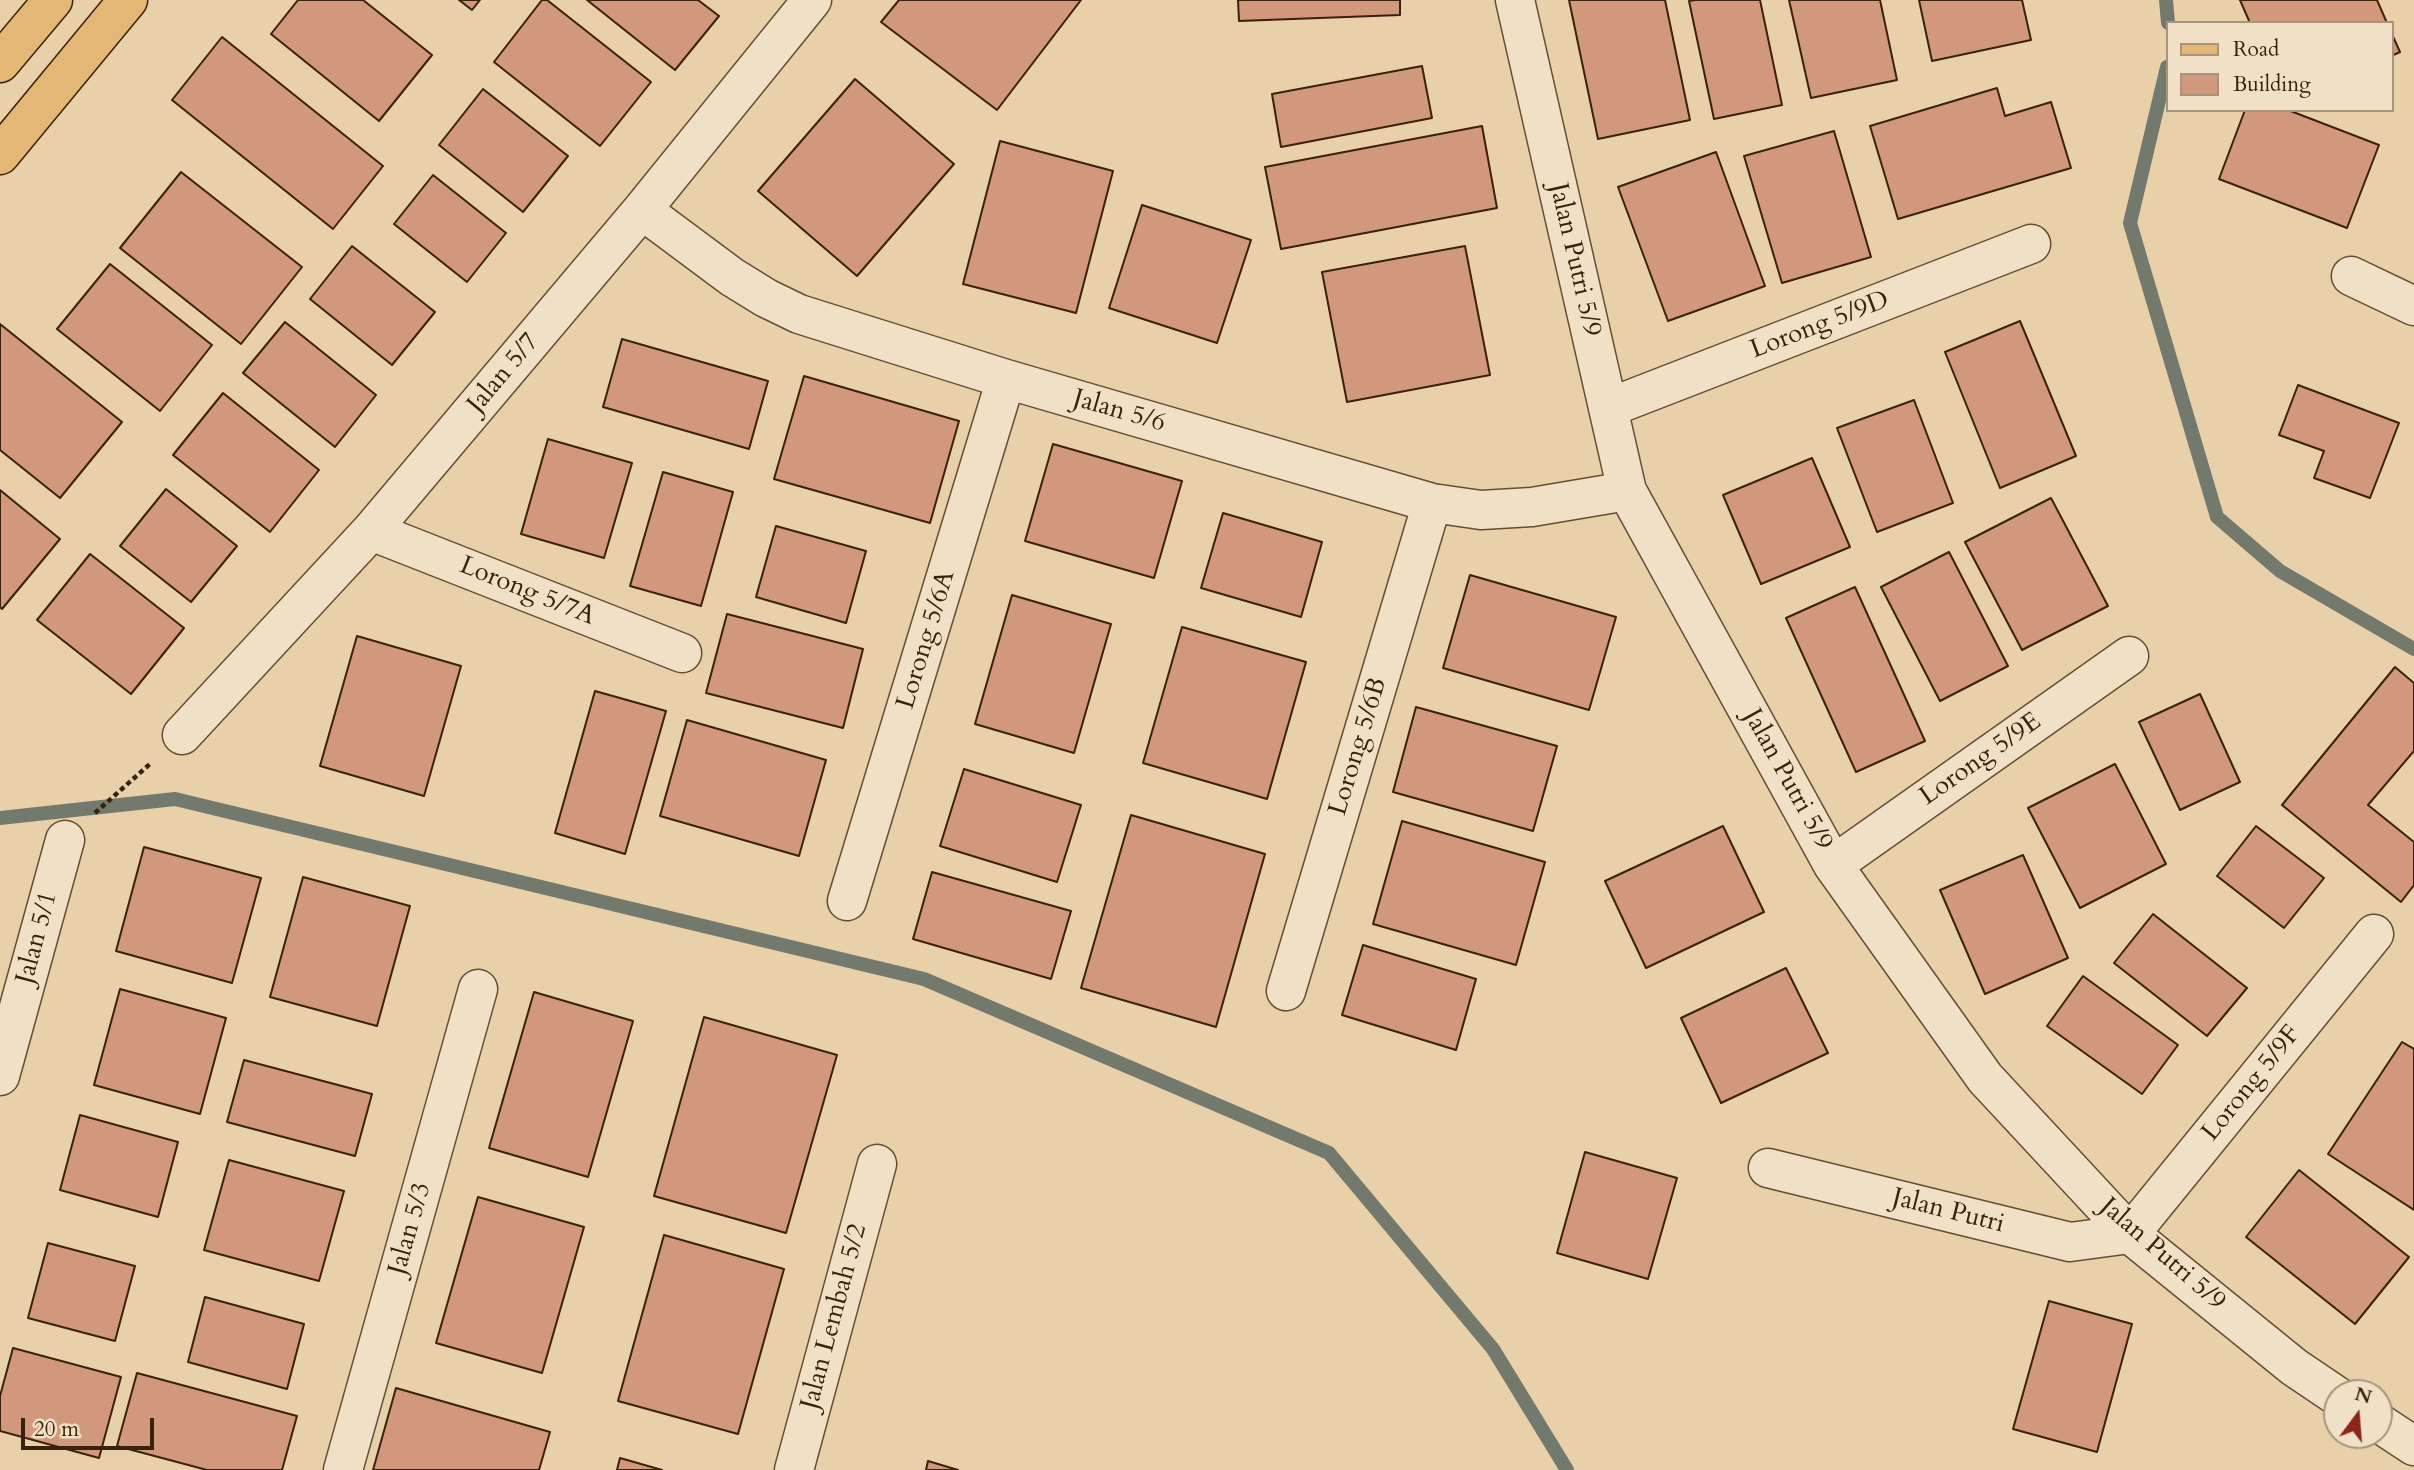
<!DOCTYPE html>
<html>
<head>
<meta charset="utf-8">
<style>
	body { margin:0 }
	#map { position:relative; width:2414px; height:1470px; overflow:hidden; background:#e8d1a8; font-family:Cardo,serif }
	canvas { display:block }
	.legend { position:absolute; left:2166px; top:21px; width:228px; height:91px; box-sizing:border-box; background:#f0e1c6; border:2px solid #a7947b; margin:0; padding:9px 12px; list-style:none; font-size:21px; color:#39210a }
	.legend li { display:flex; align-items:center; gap:14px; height:35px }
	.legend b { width:35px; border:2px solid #a7947b }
	.north { position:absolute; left:2323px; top:1379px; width:70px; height:70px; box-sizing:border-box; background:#f0e1c6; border:2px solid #a7947b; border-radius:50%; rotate:16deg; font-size:19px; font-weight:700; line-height:28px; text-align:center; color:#39210a }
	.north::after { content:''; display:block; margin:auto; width:24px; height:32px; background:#8f2418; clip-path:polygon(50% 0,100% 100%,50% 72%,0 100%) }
	.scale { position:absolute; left:21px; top:1418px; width:133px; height:32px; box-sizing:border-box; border:4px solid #39210a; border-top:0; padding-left:9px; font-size:21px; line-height:24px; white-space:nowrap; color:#39210a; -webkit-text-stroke:5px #f0e1c6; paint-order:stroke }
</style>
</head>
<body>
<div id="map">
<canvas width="2414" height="1470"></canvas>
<ul class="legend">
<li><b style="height:9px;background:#e4b874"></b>Road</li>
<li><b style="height:19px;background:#d2987c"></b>Building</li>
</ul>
<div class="north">N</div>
<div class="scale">20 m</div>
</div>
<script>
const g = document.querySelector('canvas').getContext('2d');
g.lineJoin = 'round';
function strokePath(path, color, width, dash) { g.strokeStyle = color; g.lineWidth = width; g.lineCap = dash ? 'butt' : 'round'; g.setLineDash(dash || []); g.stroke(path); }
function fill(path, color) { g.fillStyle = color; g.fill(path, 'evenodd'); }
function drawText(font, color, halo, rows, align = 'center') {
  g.font = font + ' Cardo,serif'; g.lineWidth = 5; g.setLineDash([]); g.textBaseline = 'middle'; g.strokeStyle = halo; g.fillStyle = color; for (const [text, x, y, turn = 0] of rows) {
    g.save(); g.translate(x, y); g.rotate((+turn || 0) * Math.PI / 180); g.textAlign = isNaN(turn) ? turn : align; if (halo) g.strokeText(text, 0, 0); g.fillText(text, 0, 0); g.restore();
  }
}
const stream = new Path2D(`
	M 2166,0 L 2168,23
	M 2167,67 L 2130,223 L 2217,517 L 2280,571 L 2414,649
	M 0,818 L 175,799 L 924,979 L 1329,1153 L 1493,1349 L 1567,1470`);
const building = new Path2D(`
	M 298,0 L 363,0 L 432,55 L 379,121 L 271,34 Z
	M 459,0 L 480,0 L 472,10 Z
	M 542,0 L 547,0 L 651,82 L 600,146 L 494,62 Z
	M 587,0 L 698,0 L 719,16 L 675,70 Z
	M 899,0 L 1081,0 L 997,110 L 881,22 Z
	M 1238,0 L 1400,0 L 1400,15 L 1239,21 Z
	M 1569,0 L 1665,0 L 1690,120 L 1598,139 Z
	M 1695,0 L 1760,0 L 1782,105 L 1714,119 L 1689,1 Z
	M 1789,0 L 1880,0 L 1897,80 L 1811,98 Z
	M 1919,0 L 2022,0 L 2031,40 L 1932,61 Z
	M 2240,0 L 2377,0 L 2387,23 L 2250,23 Z
	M 2391,32 L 2400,52 L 2391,56 Z
	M 222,37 L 383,166 L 333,229 L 172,100 Z
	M 1422,66 L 1432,118 L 1281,147 L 1272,94 Z
	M 855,79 L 954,164 L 857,276 L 758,191 Z
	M 1997,88 L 2005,116 L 2051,102 L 2071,168 L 1898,219 L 1870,126 Z
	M 483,89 L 568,156 L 523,212 L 439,145 Z
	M 2245,110 L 2288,110 L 2379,145 L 2347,228 L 2219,179 Z
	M 1482,126 L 1497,208 L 1281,249 L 1265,167 Z
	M 1834,131 L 1871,257 L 1782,283 L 1744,156 Z
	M 1000,141 L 1113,171 L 1076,313 L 963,284 Z
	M 1716,152 L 1765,286 L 1668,321 L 1618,187 Z
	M 181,172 L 302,267 L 241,344 L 120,248 Z
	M 433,175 L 506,233 L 467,282 L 394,224 Z
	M 1142,205 L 1251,240 L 1217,343 L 1109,308 Z
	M 352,246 L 435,312 L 392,365 L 310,299 Z
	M 1465,246 L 1490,375 L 1347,402 L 1322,272 Z
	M 110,264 L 212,345 L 160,411 L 57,329 Z
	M 2020,321 L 2076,456 L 2000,488 L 1945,352 Z
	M 285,322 L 376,395 L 335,447 L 243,373 Z
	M 0,324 L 122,422 L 60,498 L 0,450 Z
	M 622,339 L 768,381 L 749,449 L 603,407 Z
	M 804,376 L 959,421 L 930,523 L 774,479 Z
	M 2298,385 L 2399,423 L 2370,498 L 2314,478 L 2324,451 L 2279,435 Z
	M 223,393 L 319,470 L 270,532 L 173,455 Z
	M 1914,400 L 1953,503 L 1877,532 L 1837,428 Z
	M 548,439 L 632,463 L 604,558 L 521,534 Z
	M 1053,444 L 1182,481 L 1154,578 L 1025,541 Z
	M 1812,458 L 1850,547 L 1761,584 L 1723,495 Z
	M 663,472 L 733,492 L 701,606 L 630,586 Z
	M 166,489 L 237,546 L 191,602 L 120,546 Z
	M 0,490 L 60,539 L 2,609 L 0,607 Z
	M 2051,498 L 2108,606 L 2022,650 L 1965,542 Z
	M 1223,513 L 1322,542 L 1301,617 L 1201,588 Z
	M 776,526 L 866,551 L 846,623 L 756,597 Z
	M 1949,552 L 2008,666 L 1940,701 L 1881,587 Z
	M 90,554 L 184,628 L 131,694 L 37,620 Z
	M 1470,575 L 1616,617 L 1589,710 L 1443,668 Z
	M 1855,587 L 1925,741 L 1856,772 L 1786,618 Z
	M 1012,595 L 1111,624 L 1074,753 L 975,724 Z
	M 727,614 L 863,649 L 843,728 L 706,693 Z
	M 1182,627 L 1306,662 L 1267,799 L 1143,763 Z
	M 357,636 L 461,666 L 424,796 L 320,766 Z
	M 2395,667 L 2414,683 L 2414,751 L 2368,805 L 2414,842 L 2414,885 L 2401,902 L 2282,805 Z
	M 595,691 L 666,711 L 625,854 L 555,833 Z
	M 2200,694 L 2240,782 L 2180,810 L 2139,722 Z
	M 1416,707 L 1557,746 L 1533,831 L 1393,792 Z
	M 687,720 L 826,760 L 799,856 L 660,816 Z
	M 2115,764 L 2166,864 L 2080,908 L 2028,808 Z
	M 964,769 L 1081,805 L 1057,882 L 940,846 Z
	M 1131,815 L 1265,854 L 1216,1027 L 1081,988 Z
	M 1402,821 L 1545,862 L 1516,965 L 1373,924 Z
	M 1723,826 L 1764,912 L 1646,968 L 1605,881 Z
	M 2256,826 L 2324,878 L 2284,928 L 2217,876 Z
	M 144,847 L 261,878 L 232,983 L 116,951 Z
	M 2023,855 L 2068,958 L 1985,994 L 1940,890 Z
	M 932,872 L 1071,911 L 1051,979 L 913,939 Z
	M 303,877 L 410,906 L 377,1026 L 270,997 Z
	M 2153,914 L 2247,988 L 2207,1036 L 2114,963 Z
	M 1363,945 L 1476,979 L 1456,1050 L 1342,1015 Z
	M 1786,968 L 1828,1053 L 1721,1103 L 1681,1018 Z
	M 2083,976 L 2178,1045 L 2142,1094 L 2047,1026 Z
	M 120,989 L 226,1018 L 200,1114 L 94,1085 Z
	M 534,992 L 633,1021 L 588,1177 L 489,1148 Z
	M 704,1017 L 837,1055 L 786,1233 L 654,1196 Z
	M 2402,1042 L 2414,1049 L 2414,1210 L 2328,1154 Z
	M 244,1060 L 372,1094 L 355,1156 L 227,1122 Z
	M 80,1115 L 178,1142 L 158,1217 L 60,1190 Z
	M 1585,1152 L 1677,1178 L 1648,1279 L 1557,1253 Z
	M 229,1160 L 344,1191 L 319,1281 L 204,1250 Z
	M 2299,1170 L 2409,1257 L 2355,1324 L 2246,1237 Z
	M 478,1197 L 584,1227 L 542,1373 L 436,1343 Z
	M 664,1235 L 784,1269 L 738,1434 L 618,1401 Z
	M 48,1243 L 135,1266 L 115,1341 L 28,1318 Z
	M 205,1297 L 304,1324 L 287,1389 L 188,1362 Z
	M 2049,1301 L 2132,1324 L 2097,1452 L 2013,1429 Z
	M 13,1348 L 121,1377 L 99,1458 L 0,1431 L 0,1396 Z
	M 137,1373 L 297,1416 L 282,1470 L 207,1470 L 117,1446 Z
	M 396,1388 L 550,1432 L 539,1470 L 373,1470 Z
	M 620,1458 L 662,1470 L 617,1470 Z
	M 928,1461 L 958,1470 L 926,1470 Z`);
const path = new Path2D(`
	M 95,813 L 151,763`);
const street = new Path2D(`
	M 1515,0 L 1627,491 L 1833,865 L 1985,1078 L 2130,1234 L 2294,1367 L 2337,1396
	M 642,210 L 732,277 L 766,298 L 799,314 L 1006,379 L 1432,503 L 1481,510 L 1532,507 L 1627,491
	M 2351,276 L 2414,306
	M 1608,408 L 2031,244
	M 371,531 L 682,653
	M 182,735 L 371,531 L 642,210 L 812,0
	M 1833,865 L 2129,656
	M 847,901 L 1006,379
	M 1286,991 L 1432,503
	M 0,1076 L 65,840
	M 1768,1168 L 2070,1242 L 2130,1234 L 2374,934
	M 2379,1423 L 2414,1446
	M 343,1470 L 478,989
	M 794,1470 L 877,1164`);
const primary = new Path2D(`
	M 0,63 L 53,0
	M 0,155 L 128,0`);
const streetNames = [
	["Jalan Putri 5/9",1574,260,77],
	["Lorong 5/9D",1820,326,-21],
	["Jalan 5/7",504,374,-50],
	["Jalan 5/6",1119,412,16],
	["Lorong 5/7A",527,592,22],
	["Lorong 5/6A",927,640,-73],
	["Lorong 5/6B",1359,747,-73],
	["Lorong 5/9E",1981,760,-35],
	["Jalan Putri 5/9",1787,780,61],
	["Jalan 5/1",38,938,-75],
	["Lorong 5/9F",2252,1084,-51],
	["Jalan Putri",1948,1212,14],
	["Jalan 5/3",411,1229,-74],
	["Jalan Putri 5/9",2162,1255,41],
	["Jalan Lembah 5/2",835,1317,-75]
];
strokePath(stream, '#727a6d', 14);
fill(building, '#d2987c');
strokePath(building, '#39210a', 2);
strokePath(street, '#654d32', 41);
strokePath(primary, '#39210a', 41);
strokePath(path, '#39210a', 4.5, [5, 3.5]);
strokePath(street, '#f0e1c6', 38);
strokePath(primary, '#e4b874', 38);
drawText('26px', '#39210a', '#f0e1c6', streetNames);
</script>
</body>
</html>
